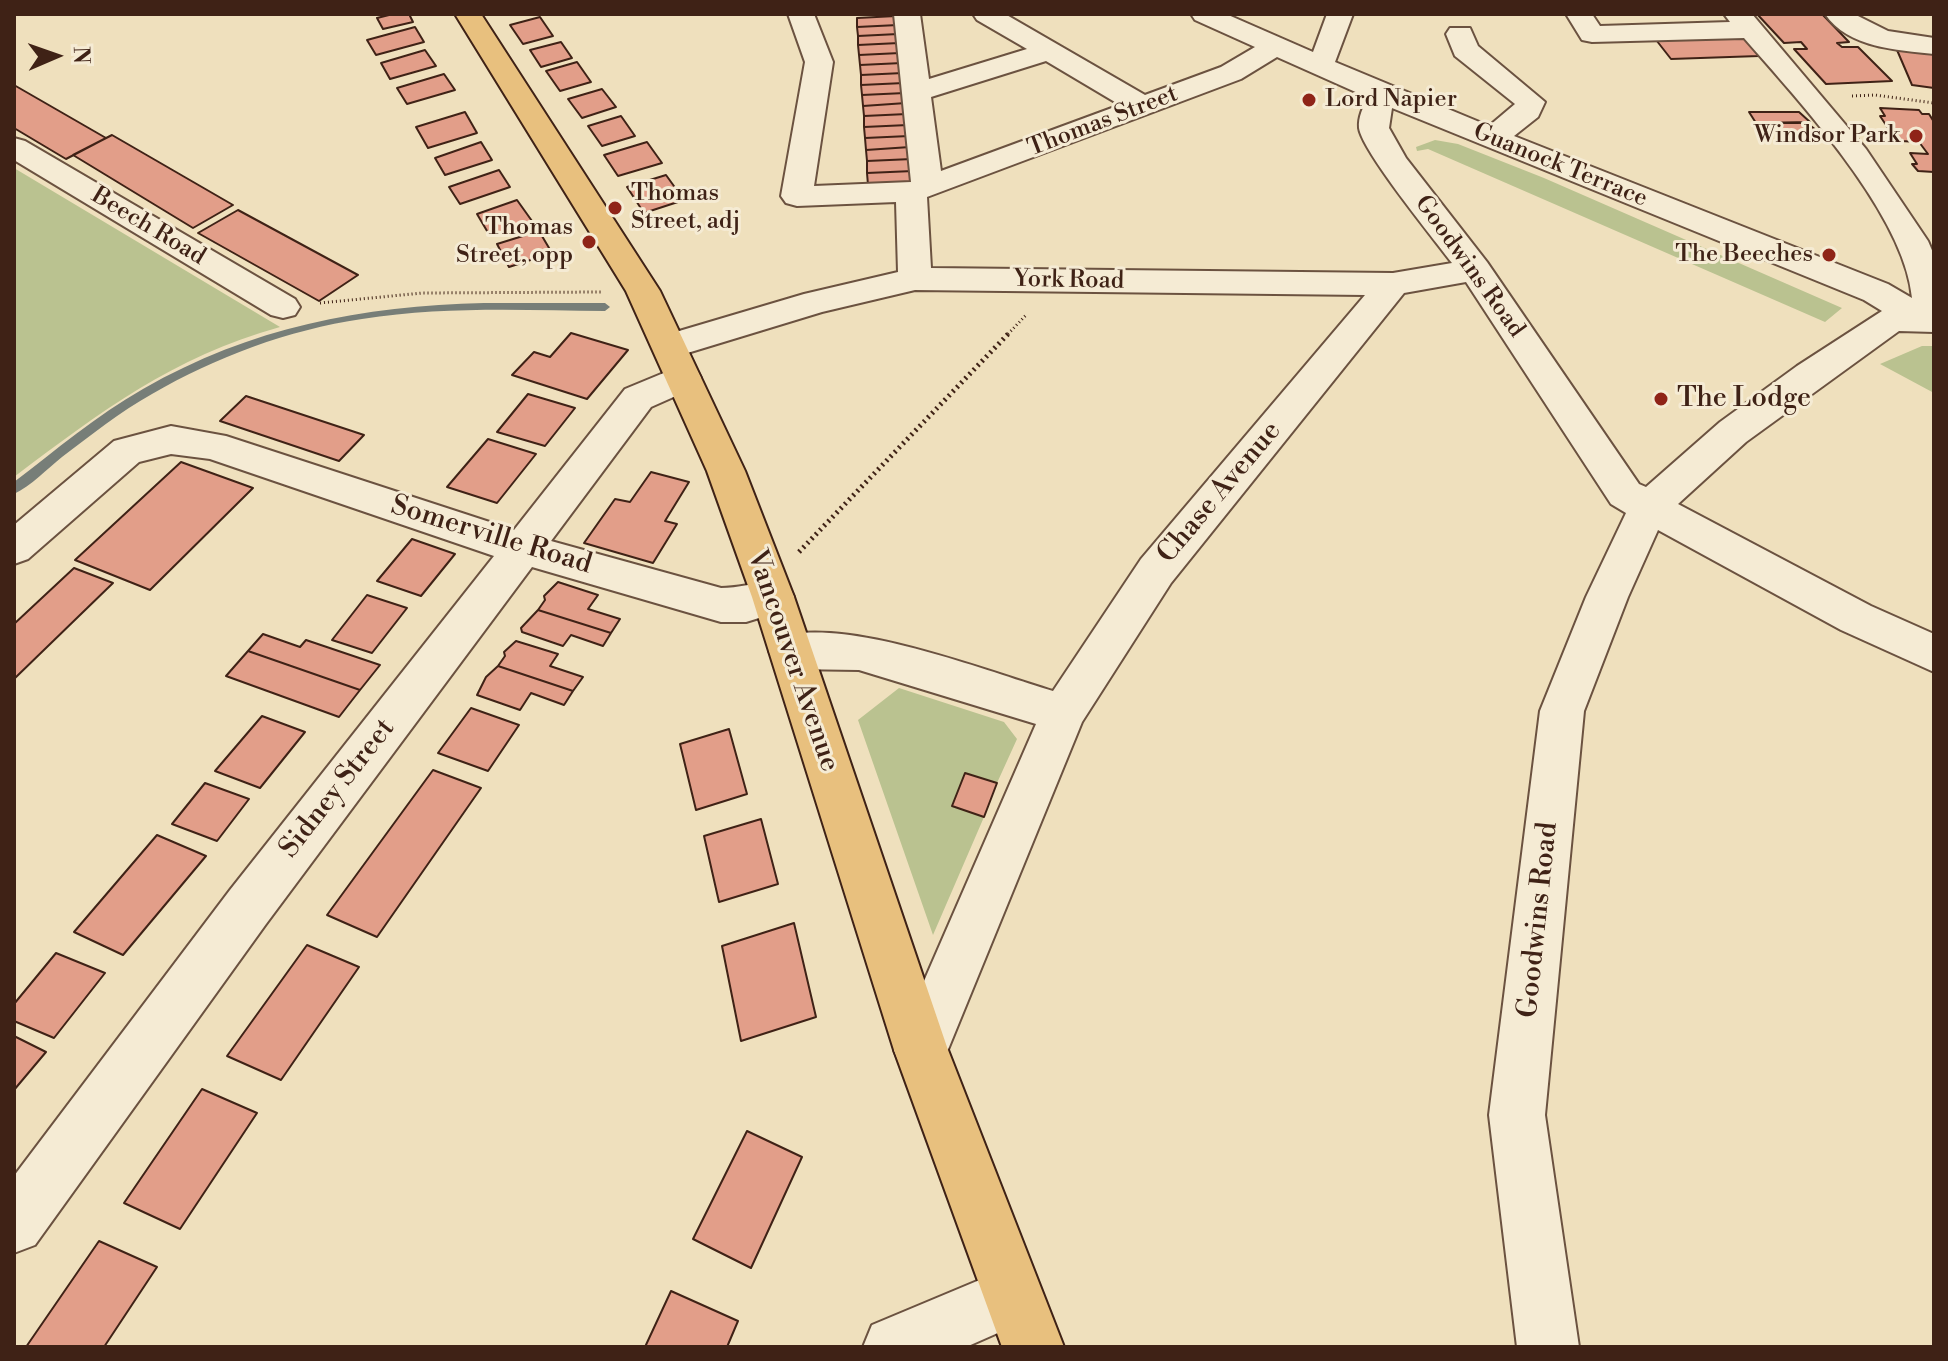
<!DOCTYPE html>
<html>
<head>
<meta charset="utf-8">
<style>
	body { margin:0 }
	#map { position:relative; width:1948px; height:1361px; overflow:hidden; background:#efe0bd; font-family:"Libre Bodoni",serif }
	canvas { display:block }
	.frame { position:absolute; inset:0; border:16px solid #3f2216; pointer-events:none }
	.north { position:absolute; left:16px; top:16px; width:80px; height:80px; -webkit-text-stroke:6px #f5ebd4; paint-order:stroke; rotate:88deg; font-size:22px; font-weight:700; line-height:32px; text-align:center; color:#3f2216 }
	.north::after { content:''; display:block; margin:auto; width:28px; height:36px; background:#3f2216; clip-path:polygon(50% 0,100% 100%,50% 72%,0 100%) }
</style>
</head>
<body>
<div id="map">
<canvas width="1948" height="1361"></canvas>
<div class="frame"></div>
<div class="north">N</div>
</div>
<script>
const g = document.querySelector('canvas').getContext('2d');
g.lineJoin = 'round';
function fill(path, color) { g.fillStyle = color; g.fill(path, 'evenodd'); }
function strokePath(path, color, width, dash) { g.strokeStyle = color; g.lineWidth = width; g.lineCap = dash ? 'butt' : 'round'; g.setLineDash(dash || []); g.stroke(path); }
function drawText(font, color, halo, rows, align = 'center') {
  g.font = font + ' "Libre Bodoni",serif'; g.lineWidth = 6; g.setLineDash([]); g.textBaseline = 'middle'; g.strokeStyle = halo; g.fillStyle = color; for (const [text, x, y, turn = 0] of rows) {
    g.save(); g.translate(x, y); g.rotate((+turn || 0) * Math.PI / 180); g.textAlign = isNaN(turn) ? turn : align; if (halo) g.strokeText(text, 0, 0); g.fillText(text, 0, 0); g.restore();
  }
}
const green = new Path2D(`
	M 1435,140 L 1458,144 L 1544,178 L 1842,308 L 1825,322 L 1428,149 L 1417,151 L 1416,147 Z
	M 14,168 L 280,327 C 171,358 103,410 14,477 Z
	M 1922,346 L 1934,346 L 1934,393 L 1880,364 Z
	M 899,688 L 1004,722 L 1017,739 L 997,783 L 965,773 L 953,806 L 984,817 L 933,935 L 858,720 Z`);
const stream = new Path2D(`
	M 484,303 L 605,303 L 610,307 L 605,311 C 524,310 442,306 362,319 C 288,330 216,357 152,394 C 120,412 91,435 62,457 C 47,469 31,486 14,494 L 14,482 C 56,450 97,415 143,389 C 251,327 362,306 484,303 Z`);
const building = new Path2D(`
	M 393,14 L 409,14 L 413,22 L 383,29 L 377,18 Z
	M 1757,14 L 1822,14 L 1849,42 L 1837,43 L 1842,47 L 1858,47 L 1892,81 L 1826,84 L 1794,49 L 1807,49 L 1801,42 L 1784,43 Z
	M 896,16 L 898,25 L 857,27 L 857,18 Z
	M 540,17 L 553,36 L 523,44 L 510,25 Z
	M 898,25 L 898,34 L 858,36 L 857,27 Z
	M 415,27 L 424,42 L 376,55 L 367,40 Z
	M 1740,32 L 1759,56 L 1671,59 L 1653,36 Z
	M 898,34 L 899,43 L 858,45 L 858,36 Z
	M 561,42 L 572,58 L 541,67 L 530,50 Z
	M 899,43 L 900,53 L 859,55 L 858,45 Z
	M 425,50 L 436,66 L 390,79 L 381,63 Z
	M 1897,50 L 1934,54 L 1934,88 L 1912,85 Z
	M 900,53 L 902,63 L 860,65 L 859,55 Z
	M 577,62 L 591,82 L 560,91 L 546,71 Z
	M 902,63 L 903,73 L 861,75 L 860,65 Z
	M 903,73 L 904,83 L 861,85 L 861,75 Z
	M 444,74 L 455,90 L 407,104 L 397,88 Z
	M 904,83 L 905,93 L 862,95 L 861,85 Z
	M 14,85 L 106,138 L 66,159 L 14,128 Z
	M 602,89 L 616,107 L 582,118 L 568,99 Z
	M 905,93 L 906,103 L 863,106 L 862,95 Z
	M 906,103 L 907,114 L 864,116 L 863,106 Z
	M 1880,108 L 1919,110 L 1922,114 L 1929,114 L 1934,122 L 1934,172 L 1918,171 L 1912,164 L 1917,164 L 1910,153 L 1928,154 L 1919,142 L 1901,141 L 1894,131 L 1890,131 L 1880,116 L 1885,116 Z
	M 465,112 L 477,133 L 428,148 L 416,127 Z
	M 1749,112 L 1799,112 L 1810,122 L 1756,123 Z
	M 907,114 L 908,125 L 864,127 L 864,116 Z
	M 621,116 L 635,136 L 602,146 L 588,126 Z
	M 1756,123 L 1807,123 L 1816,130 L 1812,130 L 1814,133 L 1763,133 Z
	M 908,125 L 909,136 L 865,138 L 864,127 Z
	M 112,135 L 233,205 L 193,228 L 73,155 Z
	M 909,136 L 910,147 L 866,150 L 865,138 Z
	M 481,142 L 492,160 L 445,175 L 435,158 Z
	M 647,142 L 662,163 L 618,176 L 604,155 Z
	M 910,147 L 912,159 L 867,161 L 866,150 Z
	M 912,159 L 913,171 L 867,173 L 867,161 Z
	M 499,170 L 510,187 L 460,204 L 449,187 Z
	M 913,171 L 914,182 L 868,185 L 867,173 Z
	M 666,175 L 684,200 L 644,213 L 627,187 Z
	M 517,200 L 532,221 L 490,236 L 477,214 Z
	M 238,210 L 358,275 L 319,301 L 198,233 Z
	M 539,231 L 552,253 L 509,267 L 497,244 Z
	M 571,333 L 628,350 L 587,399 L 512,375 L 534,352 L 550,357 Z
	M 528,394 L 575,408 L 545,446 L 497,432 Z
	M 246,396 L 364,435 L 339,461 L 220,421 Z
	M 488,439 L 536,454 L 497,503 L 447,487 Z
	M 181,462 L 253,488 L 150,590 L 75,560 Z
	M 651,472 L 689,482 L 665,521 L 677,524 L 653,563 L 584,543 L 615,499 L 630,502 Z
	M 412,539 L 455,554 L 421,596 L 377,581 Z
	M 74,568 L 113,583 L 14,679 L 14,624 Z
	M 558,582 L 598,595 L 588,609 L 620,619 L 611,633 L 538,610 L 545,600 L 544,596 Z
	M 367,595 L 407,608 L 372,653 L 332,640 Z
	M 538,610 L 611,633 L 603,646 L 571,635 L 563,646 L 522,632 L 521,628 Z
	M 263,634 L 300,647 L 306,640 L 380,665 L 360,690 L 248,651 Z
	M 516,641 L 558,654 L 550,666 L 583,677 L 573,691 L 498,666 L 505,656 L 504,652 Z
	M 248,651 L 360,690 L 339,717 L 226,676 Z
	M 498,666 L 573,691 L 564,705 L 531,693 L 520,710 L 477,695 L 486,677 Z
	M 471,708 L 519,725 L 488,771 L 438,753 Z
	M 262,716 L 305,732 L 260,788 L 215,771 Z
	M 729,729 L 747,794 L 696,810 L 680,744 Z
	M 433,770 L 481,788 L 377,937 L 327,915 Z
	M 965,773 L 997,783 L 984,817 L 952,806 Z
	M 205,783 L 249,799 L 217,841 L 172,824 Z
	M 761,819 L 778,884 L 719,902 L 704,836 Z
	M 157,835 L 206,856 L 123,955 L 74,932 Z
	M 794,923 L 816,1017 L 741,1041 L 722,946 Z
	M 307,945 L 359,967 L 281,1080 L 227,1056 Z
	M 56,953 L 105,973 L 54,1038 L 14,1021 L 14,1004 Z
	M 14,1036 L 46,1052 L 14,1090 Z
	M 202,1089 L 257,1113 L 180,1229 L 124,1203 Z
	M 747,1131 L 802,1157 L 751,1268 L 693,1239 Z
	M 99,1241 L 157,1267 L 104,1347 L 26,1347 Z
	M 671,1291 L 738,1321 L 727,1347 L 645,1347 Z`);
const pathFar1 = new Path2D(`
	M 1852,96 L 1875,95 L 1934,103
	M 320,303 L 422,293 L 601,292
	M 1008,334 L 1027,314`);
const path = new Path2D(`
	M 799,552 L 1010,332`);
const minor = new Path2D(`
	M 788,14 L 814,14 L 833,62 L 814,186 L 911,182 L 894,14 L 920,14 L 929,79 L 1027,49 L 977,20 L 973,14 L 1005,14 L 1145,95 L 1221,67 L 1255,47 L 1195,20 L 1191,14 L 1226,14 L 1313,52 L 1327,14 L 1353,14 L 1335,62 L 1489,126 L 1515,104 L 1455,56 L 1446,34 L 1450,28 L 1470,28 L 1478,46 L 1545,102 L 1538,117 L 1514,136 L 1888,284 L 1912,298 C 1905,215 1798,100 1744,38 L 1592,42 L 1582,40 L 1566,14 L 1592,14 L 1600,26 L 1730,22 L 1724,14 L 1752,14 L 1866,149 L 1928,241 L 1934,255 L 1934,332 L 1899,331 L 1746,442 L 1678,504 L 1871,606 L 1934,634 L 1934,672 L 1841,630 L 1658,530 L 1628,597 L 1584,711 L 1545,1115 L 1579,1347 L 1517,1347 L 1489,1115 L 1540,711 L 1586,597 L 1626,513 L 1611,504 L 1466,282 L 1404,293 L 1171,583 L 1082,722 L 940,1069 L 921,1077 L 902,1069 L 894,1050 L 1036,724 L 859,670 L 791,669 L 776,664 L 769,651 L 776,638 C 843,615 983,670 1053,691 L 1141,559 L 1365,295 L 915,290 L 822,312 L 671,358 L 659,355 L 653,346 L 659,337 L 804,294 L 898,272 L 896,202 L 797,206 L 786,203 L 781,196 L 805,62 ZM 1277,57 L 1369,98 C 1363,105 1358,118 1359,128 C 1362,151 1434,239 1452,263 L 1393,273 L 931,268 L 927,197 L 1241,79 ZM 1046,61 L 1120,105 L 941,171 L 931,97 ZM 1392,108 L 1864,300 L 1882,311 L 1797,366 L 1720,422 L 1646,487 L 1639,484 L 1487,262 L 1406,158 L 1389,128 Z
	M 1825,14 L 1854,14 L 1888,31 L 1934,38 L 1934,54 C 1897,50 1848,48 1825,14 Z
	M 14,138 L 25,141 L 295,299 L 300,307 L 295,315 L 283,318 L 271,315 L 14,160 Z
	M 683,365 L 696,369 L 701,378 L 696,387 L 651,407 L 551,541 L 721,588 C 744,588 767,578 788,585 L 794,597 L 788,609 L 746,622 L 721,622 L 532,567 L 266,924 L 35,1245 L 14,1253 L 14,1176 L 230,890 L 494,556 L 210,459 L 171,454 L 139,462 L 28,559 L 14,564 L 14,525 L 114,441 L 171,426 L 226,436 L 514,530 L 625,389 Z
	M 1013,1266 L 1034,1275 L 1043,1296 L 1034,1317 L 966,1347 L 863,1347 L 872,1325 Z`);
const major = new Path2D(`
	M 455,14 L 481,14 L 660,291 L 745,471 L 794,597 L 948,1050 L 1064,1347 L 1002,1347 L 894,1050 L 752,597 L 707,471 L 626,291 Z`);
const markers = [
	[1309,100,8,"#8f2418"],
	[1916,136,8,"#8f2418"],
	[615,208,8,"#8f2418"],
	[589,242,8,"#8f2418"],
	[1829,255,8,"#8f2418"],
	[1661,399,8,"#8f2418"]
];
const farPoinames = [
	["Lord Napier",1325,100,"left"],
	["Windsor Park",1900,136],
	["Thomas",631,194,"left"],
	["Street, adj",631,222,"left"],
	["Thomas",573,228],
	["Street, opp",573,256],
	["The Beeches",1813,255]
];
const farStreetnames = [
	["Thomas Street",1103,122,-21],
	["Guanock Terrace",1560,166,22],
	["Beech Road",148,227,31],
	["Goodwins Road",1469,267,54],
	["York Road",1069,281,1]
];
const poiNames = [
	["The Lodge",1677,399]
];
const streetNames = [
	["Chase Avenue",1220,493,-50],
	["Somerville Road",491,536,17],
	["Vancouver Avenue",792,661,71],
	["Sidney Street",338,789,-52],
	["Goodwins Road",1539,920,-84]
];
fill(green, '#bac290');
fill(stream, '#777e78');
fill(building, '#e29e89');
strokePath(building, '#3f2216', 2);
strokePath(minor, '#6b5240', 4);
strokePath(major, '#3f2216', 4);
strokePath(pathFar1, '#3f2216', 3, [1, 3]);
strokePath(path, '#3f2216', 5, [2, 4]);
fill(minor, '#f5ebd4');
fill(major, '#e8c07e');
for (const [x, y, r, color] of markers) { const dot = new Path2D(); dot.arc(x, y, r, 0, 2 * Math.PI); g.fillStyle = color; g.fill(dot); strokePath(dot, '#f5ebd4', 3); }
drawText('24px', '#3f2216', '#f5ebd4', farPoinames, 'right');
drawText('24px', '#3f2216', '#f5ebd4', farStreetnames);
drawText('28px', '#3f2216', '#f5ebd4', poiNames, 'left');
drawText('28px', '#3f2216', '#f5ebd4', streetNames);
</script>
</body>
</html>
